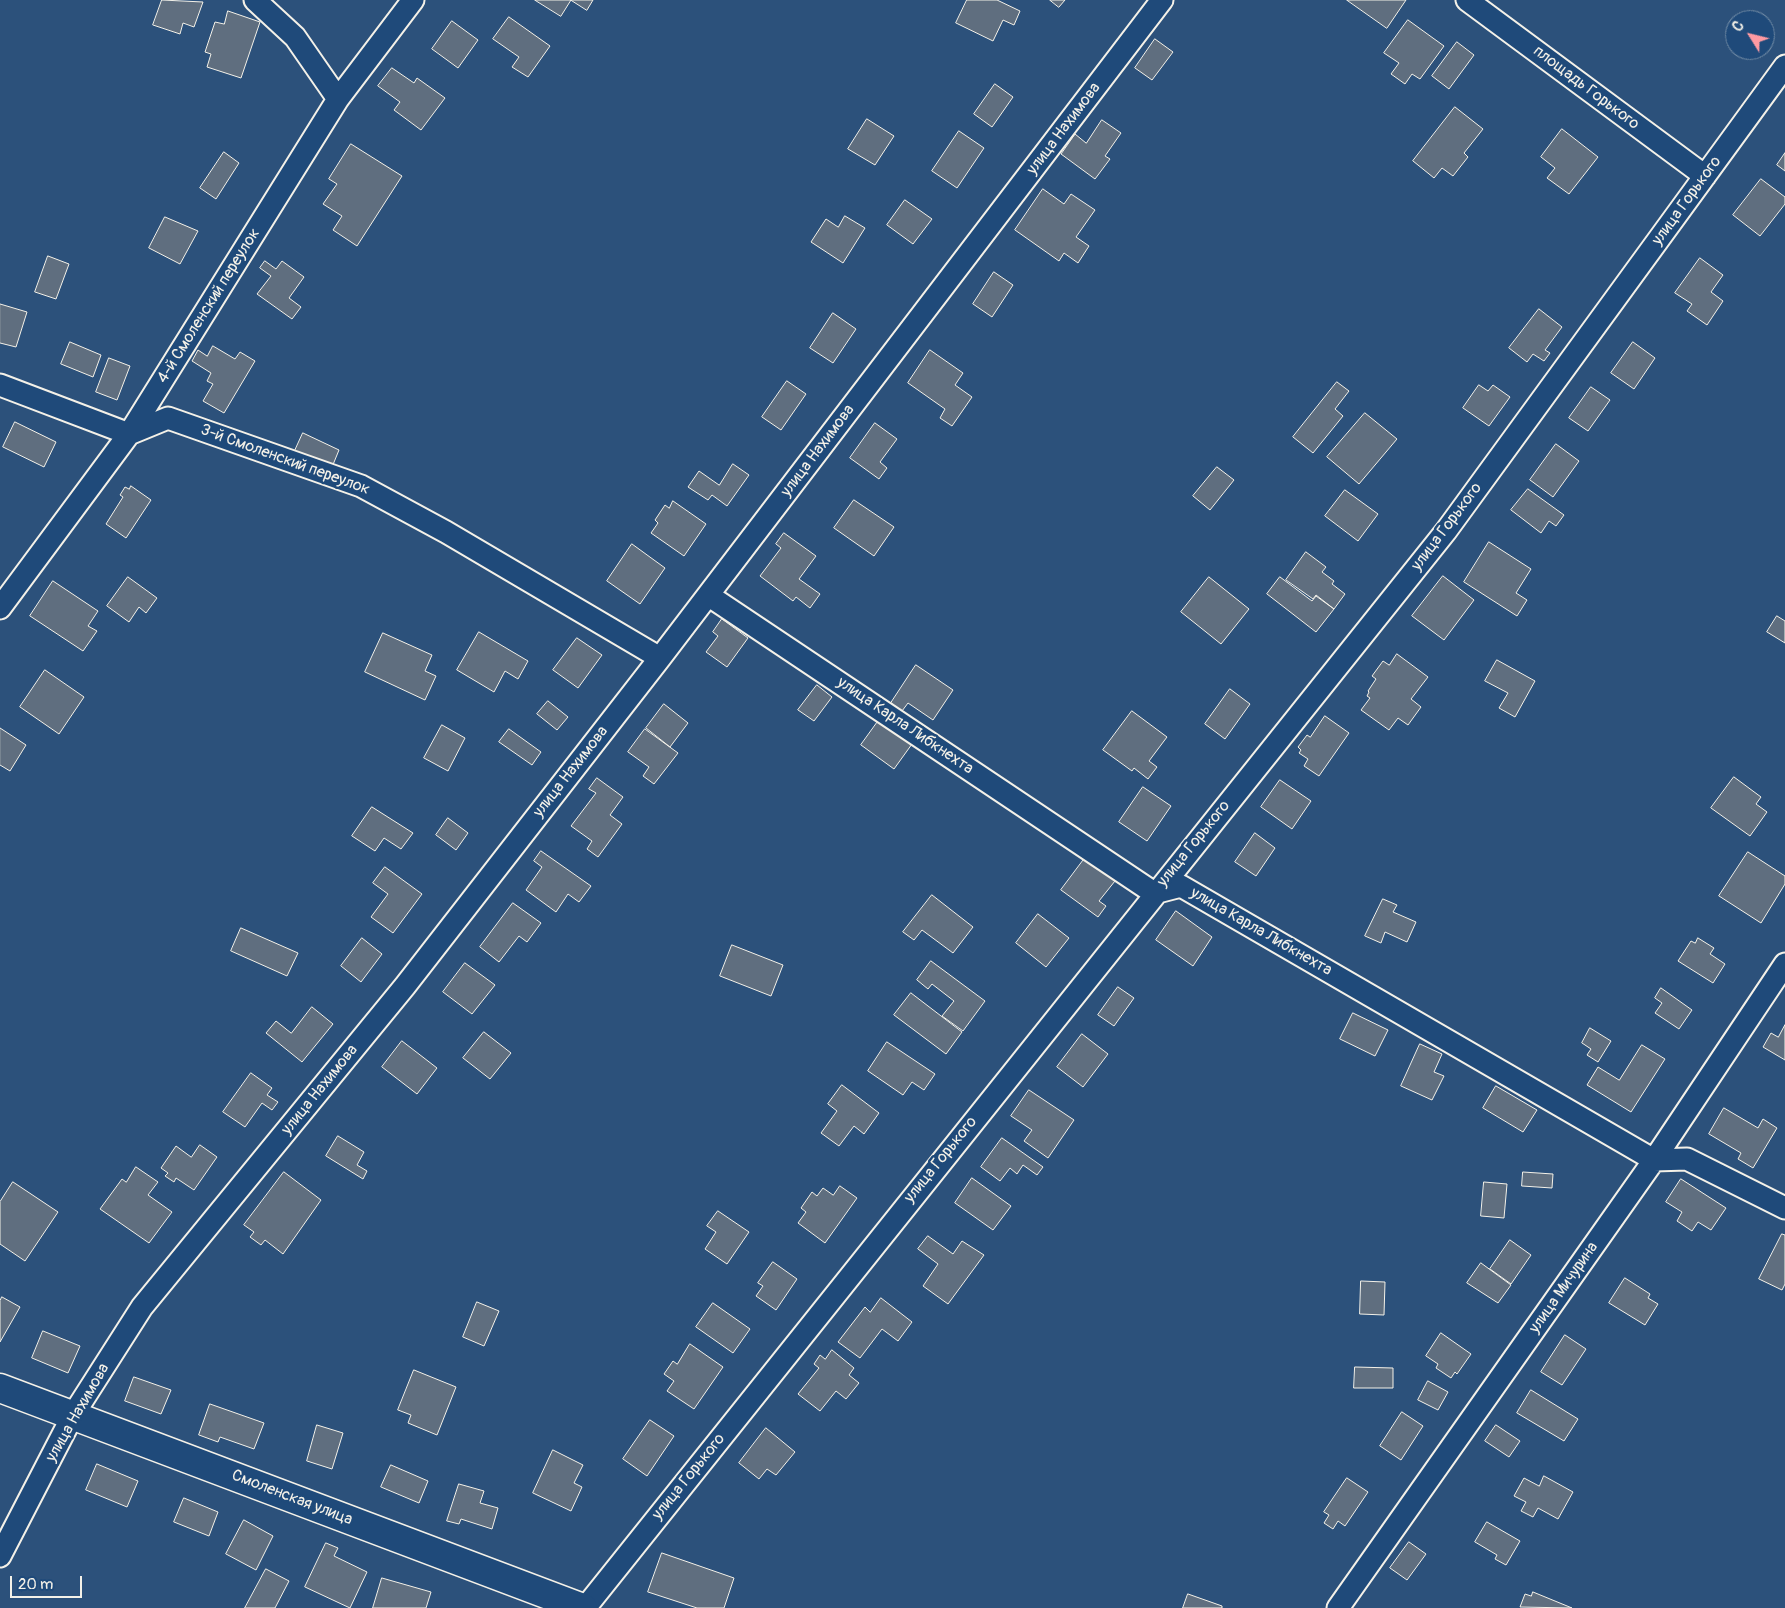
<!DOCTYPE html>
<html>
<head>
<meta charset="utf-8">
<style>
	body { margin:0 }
	#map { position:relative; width:1785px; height:1608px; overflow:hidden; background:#2c517b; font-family:Pangolin,sans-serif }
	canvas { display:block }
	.north { position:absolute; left:1725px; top:10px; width:50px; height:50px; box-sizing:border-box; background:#1f4a7a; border:1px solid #748da6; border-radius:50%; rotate:306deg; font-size:14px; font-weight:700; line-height:20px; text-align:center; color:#f4f1e8 }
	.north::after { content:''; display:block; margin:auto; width:18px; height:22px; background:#ff9aa2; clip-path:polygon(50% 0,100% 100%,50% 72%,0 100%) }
	.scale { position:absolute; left:10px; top:1576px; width:72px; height:22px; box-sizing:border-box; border:2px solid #f4f1e8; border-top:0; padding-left:6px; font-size:15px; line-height:18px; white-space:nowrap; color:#f4f1e8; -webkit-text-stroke:4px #1f4a7a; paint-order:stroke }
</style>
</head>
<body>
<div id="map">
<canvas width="1785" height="1608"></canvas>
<div class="north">С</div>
<div class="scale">20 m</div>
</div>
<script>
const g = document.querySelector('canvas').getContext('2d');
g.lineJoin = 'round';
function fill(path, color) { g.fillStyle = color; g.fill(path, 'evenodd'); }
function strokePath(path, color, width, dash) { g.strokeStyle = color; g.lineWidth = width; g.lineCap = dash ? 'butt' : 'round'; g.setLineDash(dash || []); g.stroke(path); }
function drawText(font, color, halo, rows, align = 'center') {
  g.font = font + ' Pangolin,sans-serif'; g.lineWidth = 5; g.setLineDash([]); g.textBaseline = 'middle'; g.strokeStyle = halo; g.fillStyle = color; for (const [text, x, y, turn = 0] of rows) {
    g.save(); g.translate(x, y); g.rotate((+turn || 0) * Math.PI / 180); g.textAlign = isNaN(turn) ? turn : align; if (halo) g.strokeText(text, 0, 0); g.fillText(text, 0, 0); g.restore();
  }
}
const building = new Path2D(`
	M 162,0 L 203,2 L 194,27 L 183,23 L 180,34 L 153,25 Z
	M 535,0 L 571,0 L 561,16 Z
	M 571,0 L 593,0 L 587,10 Z
	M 967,0 L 997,0 L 1020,11 L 1014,25 L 1003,20 L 993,41 L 956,23 Z
	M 1050,0 L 1065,0 L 1059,7 Z
	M 1347,0 L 1406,0 L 1387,28 Z
	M 228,11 L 260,22 L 241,78 L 207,67 L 211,54 L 205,52 L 215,22 L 224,24 Z
	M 509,17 L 550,46 L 528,77 L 512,67 L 519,57 L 493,39 Z
	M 1408,20 L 1444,46 L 1420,79 L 1412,74 L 1405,84 L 1391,74 L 1399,63 L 1384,53 Z
	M 452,21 L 478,40 L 458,68 L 432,49 Z
	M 1155,39 L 1173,52 L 1152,80 L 1135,68 Z
	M 1457,42 L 1474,55 L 1449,89 L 1432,76 Z
	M 392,68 L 414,83 L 417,78 L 445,98 L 421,130 L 394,110 L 400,102 L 378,86 Z
	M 995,84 L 1013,97 L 992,127 L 974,114 Z
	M 1455,107 L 1483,129 L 1464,153 L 1468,157 L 1453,176 L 1442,168 L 1434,178 L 1413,161 Z
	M 867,119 L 894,136 L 875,165 L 848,149 Z
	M 1102,120 L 1121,133 L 1105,156 L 1110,159 L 1095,179 L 1061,154 L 1075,134 L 1086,143 Z
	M 1562,129 L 1598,157 L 1569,194 L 1547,178 L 1555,168 L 1541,157 Z
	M 959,131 L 984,148 L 957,188 L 932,171 Z
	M 351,144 L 402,176 L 357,246 L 333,230 L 342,216 L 323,204 L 337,184 L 329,179 Z
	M 224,152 L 239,163 L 216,199 L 200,188 Z
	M 1785,153 L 1785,171 L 1777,165 Z
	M 1761,179 L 1785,197 L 1785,204 L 1760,236 L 1733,215 Z
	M 1043,189 L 1064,204 L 1071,194 L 1095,210 L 1076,237 L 1089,246 L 1078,263 L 1064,253 L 1059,261 L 1015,230 Z
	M 905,200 L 932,219 L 913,244 L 887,225 Z
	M 845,216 L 865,228 L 843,263 L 811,242 L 826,219 L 838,227 Z
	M 165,217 L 198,231 L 180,264 L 149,248 Z
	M 48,256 L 69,264 L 56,299 L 35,292 Z
	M 1700,258 L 1723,275 L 1711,292 L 1723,301 L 1707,325 L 1687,311 L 1692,304 L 1675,293 Z
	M 265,261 L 276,269 L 282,261 L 304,277 L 289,298 L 301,307 L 292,319 L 257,294 L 271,276 L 260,268 Z
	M 994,272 L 1013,285 L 992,317 L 973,304 Z
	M 0,304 L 27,312 L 16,347 L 0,343 Z
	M 1539,309 L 1562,327 L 1545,350 L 1550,353 L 1544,361 L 1533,354 L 1527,362 L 1509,348 Z
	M 833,313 L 856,329 L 833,363 L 810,348 Z
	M 70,342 L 101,355 L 93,377 L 61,364 Z
	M 1633,342 L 1655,358 L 1634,389 L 1611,373 Z
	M 213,346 L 235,359 L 240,352 L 255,361 L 224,413 L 203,401 L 213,384 L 207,381 L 211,373 L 192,361 L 198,350 L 207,356 Z
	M 930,350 L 963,373 L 955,385 L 972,397 L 952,426 L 940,418 L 945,409 L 908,383 Z
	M 109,358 L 130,366 L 117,400 L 96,392 Z
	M 787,381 L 806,394 L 781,430 L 762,417 Z
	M 1337,382 L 1349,391 L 1335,409 L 1343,416 L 1313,453 L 1293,437 Z
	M 1479,385 L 1488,391 L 1493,385 L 1510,397 L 1489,426 L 1463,408 Z
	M 1591,387 L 1610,400 L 1588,431 L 1569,418 Z
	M 1365,413 L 1397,439 L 1359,484 L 1327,457 Z
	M 15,422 L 56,442 L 44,467 L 3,447 Z
	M 875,423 L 897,439 L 880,462 L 887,468 L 879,479 L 850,458 Z
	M 303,433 L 339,450 L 330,472 L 293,455 Z
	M 1556,444 L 1579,461 L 1553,497 L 1530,480 Z
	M 733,464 L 749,475 L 727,506 L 712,495 L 708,500 L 688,487 L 699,471 L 719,485 Z
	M 1217,467 L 1234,480 L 1210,510 L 1193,496 Z
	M 131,486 L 151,500 L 126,538 L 106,524 L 123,497 L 120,495 L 125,487 L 129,489 Z
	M 1528,489 L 1564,515 L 1556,526 L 1549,521 L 1541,533 L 1511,510 Z
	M 1345,490 L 1378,514 L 1358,541 L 1325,516 Z
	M 854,500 L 894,527 L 874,556 L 834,528 Z
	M 673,501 L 706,524 L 684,556 L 651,533 L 658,523 L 655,520 L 665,505 L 669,508 Z
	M 784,533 L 816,556 L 799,579 L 820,594 L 810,608 L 796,597 L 793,601 L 760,576 L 781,548 L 776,544 Z
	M 1489,542 L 1531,569 L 1516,593 L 1527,600 L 1517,616 L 1464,582 Z
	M 632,544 L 665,568 L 640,604 L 607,581 Z
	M 1306,552 L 1326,567 L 1322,572 L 1334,581 L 1332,584 L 1345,594 L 1334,609 L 1316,595 L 1313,599 L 1286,580 Z
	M 1443,576 L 1474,600 L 1444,640 L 1412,616 Z
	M 128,577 L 157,598 L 146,613 L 139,607 L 129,622 L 107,606 Z
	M 1209,577 L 1249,609 L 1221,644 L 1181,612 Z
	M 1280,577 L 1312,601 L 1316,596 L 1334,609 L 1316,632 L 1267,594 Z
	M 53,581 L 98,611 L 88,626 L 97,631 L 83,651 L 30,616 Z
	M 1777,616 L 1785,621 L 1785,643 L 1767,632 Z
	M 722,619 L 748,638 L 727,667 L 706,652 L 718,636 L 713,632 Z
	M 479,632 L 528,661 L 518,679 L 505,671 L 494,692 L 457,670 Z
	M 383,633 L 432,655 L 425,671 L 436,676 L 425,700 L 365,672 Z
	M 577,638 L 602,655 L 578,688 L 553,670 Z
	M 1397,654 L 1428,677 L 1411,699 L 1421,707 L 1408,725 L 1398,718 L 1389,730 L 1361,710 L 1370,698 L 1367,696 L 1369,692 L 1368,691 L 1376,679 L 1372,676 L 1383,661 L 1389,665 Z
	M 1497,660 L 1535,681 L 1515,717 L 1499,708 L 1508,693 L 1485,681 Z
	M 916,665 L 953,690 L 933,720 L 908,703 L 902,711 L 891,703 Z
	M 45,670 L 84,697 L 59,734 L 20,707 Z
	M 817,685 L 832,697 L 814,721 L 798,710 Z
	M 1230,689 L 1250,704 L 1225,739 L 1205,724 Z
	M 548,701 L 568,717 L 557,730 L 537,714 Z
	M 664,704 L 688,723 L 670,747 L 646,728 Z
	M 1132,711 L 1167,737 L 1149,761 L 1157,767 L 1148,779 L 1134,768 L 1132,771 L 1103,750 Z
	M 1325,716 L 1349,733 L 1319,776 L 1304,766 L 1308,759 L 1299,753 L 1301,750 L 1298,747 L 1307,735 L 1310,737 Z
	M 879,720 L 912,744 L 894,769 L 861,745 Z
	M 442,725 L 465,738 L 448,771 L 424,758 Z
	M 0,728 L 26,745 L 10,771 L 0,765 Z
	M 509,729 L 541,752 L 532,765 L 499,742 Z
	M 645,729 L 678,753 L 654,784 L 643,776 L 649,767 L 628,752 Z
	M 1734,777 L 1761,797 L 1756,804 L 1767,812 L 1750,836 L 1711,808 Z
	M 597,778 L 623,797 L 610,815 L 622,824 L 598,857 L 587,849 L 592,841 L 571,826 L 596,793 L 589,789 Z
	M 1280,780 L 1311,801 L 1292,829 L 1261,807 Z
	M 1143,787 L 1171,806 L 1147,841 L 1119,822 Z
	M 372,807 L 413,833 L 401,849 L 384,838 L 375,851 L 352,836 Z
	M 448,818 L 468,833 L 456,850 L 436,835 Z
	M 1255,833 L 1275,848 L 1256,876 L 1235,862 Z
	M 541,851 L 591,886 L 579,902 L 568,894 L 556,912 L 526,890 L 542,867 L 534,861 Z
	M 1748,852 L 1785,876 L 1785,884 L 1761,923 L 1719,896 Z
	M 1085,858 L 1115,881 L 1099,901 L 1106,906 L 1098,917 L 1061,890 Z
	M 385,867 L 422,894 L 393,933 L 371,917 L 388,894 L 373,883 Z
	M 932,895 L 973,927 L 953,953 L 922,930 L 914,940 L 903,932 Z
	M 1383,899 L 1397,905 L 1393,912 L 1416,922 L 1407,942 L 1385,932 L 1381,943 L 1365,936 Z
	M 513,903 L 541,923 L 527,942 L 519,936 L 499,962 L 480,947 Z
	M 1176,911 L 1212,937 L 1193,966 L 1156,940 Z
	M 1038,914 L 1069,938 L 1046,967 L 1016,943 Z
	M 241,928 L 298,953 L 287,976 L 231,951 Z
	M 362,938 L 382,954 L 361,982 L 341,966 Z
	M 1698,938 L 1714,948 L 1710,954 L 1725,964 L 1713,983 L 1678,961 L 1691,941 L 1695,943 Z
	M 732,945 L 783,965 L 771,996 L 720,976 Z
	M 931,961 L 985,1001 L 963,1031 L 942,1016 L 954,1001 L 932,984 L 928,989 L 917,980 Z
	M 465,963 L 495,985 L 472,1014 L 443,992 Z
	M 1118,987 L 1134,998 L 1114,1026 L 1098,1015 Z
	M 1661,988 L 1692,1010 L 1679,1029 L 1655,1013 L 1662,1003 L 1655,998 Z
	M 911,993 L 962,1032 L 946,1054 L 894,1015 Z
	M 312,1007 L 333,1024 L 302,1062 L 266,1033 L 276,1021 L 291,1033 Z
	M 1353,1013 L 1388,1030 L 1375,1056 L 1340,1039 Z
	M 1785,1025 L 1785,1060 L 1763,1047 L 1771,1033 L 1778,1037 Z
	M 1590,1028 L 1611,1041 L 1598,1062 L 1587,1055 L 1591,1049 L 1582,1043 Z
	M 484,1032 L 511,1053 L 490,1079 L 463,1058 Z
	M 1082,1034 L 1108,1054 L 1083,1087 L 1057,1067 Z
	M 402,1041 L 437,1068 L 417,1094 L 382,1067 Z
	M 887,1042 L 935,1074 L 924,1090 L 912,1082 L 903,1095 L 868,1071 Z
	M 1420,1044 L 1442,1054 L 1434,1072 L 1444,1076 L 1432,1100 L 1401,1086 Z
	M 1642,1045 L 1665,1059 L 1631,1112 L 1587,1085 L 1598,1067 L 1619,1080 Z
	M 251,1073 L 272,1088 L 267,1095 L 278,1102 L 272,1110 L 262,1103 L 245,1127 L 223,1112 Z
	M 842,1085 L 879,1113 L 864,1134 L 854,1126 L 839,1146 L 821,1133 L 837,1111 L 828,1104 Z
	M 1496,1086 L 1537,1110 L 1523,1132 L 1483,1108 Z
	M 1029,1090 L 1074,1120 L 1048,1158 L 1024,1141 L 1032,1130 L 1011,1116 Z
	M 1724,1108 L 1758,1128 L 1763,1119 L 1777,1128 L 1753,1168 L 1738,1159 L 1741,1153 L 1709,1134 Z
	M 338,1136 L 364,1152 L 357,1165 L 367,1171 L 363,1179 L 326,1156 Z
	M 1002,1138 L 1043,1167 L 1037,1175 L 1023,1165 L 1017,1174 L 1010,1168 L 1000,1181 L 981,1167 Z
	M 200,1145 L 217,1157 L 194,1190 L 176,1178 L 174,1182 L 165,1176 L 168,1173 L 161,1168 L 176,1146 L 191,1157 Z
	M 136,1167 L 158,1182 L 148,1195 L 172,1212 L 149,1243 L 100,1209 L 122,1179 L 126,1182 Z
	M 284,1172 L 321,1200 L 283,1254 L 265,1240 L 261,1245 L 250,1237 L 254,1232 L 244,1225 Z
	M 1523,1172 L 1553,1174 L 1552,1188 L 1522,1186 Z
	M 972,1178 L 1011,1206 L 993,1230 L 955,1203 Z
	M 1681,1179 L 1726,1208 L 1711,1230 L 1698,1222 L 1692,1231 L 1677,1221 L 1682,1212 L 1666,1202 Z
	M 13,1182 L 58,1212 L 25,1261 L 0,1244 L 0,1202 Z
	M 1484,1182 L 1507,1184 L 1504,1218 L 1481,1216 Z
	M 840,1186 L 857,1198 L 825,1243 L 798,1223 L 806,1212 L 801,1208 L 812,1192 L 817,1196 L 823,1188 L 833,1195 Z
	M 718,1211 L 749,1232 L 727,1264 L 705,1249 L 716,1232 L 707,1226 Z
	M 1782,1234 L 1785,1235 L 1785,1284 L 1782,1290 L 1759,1279 Z
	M 928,1236 L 953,1254 L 962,1241 L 984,1255 L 948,1304 L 923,1286 L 938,1264 L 918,1249 Z
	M 1510,1240 L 1531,1255 L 1511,1284 L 1490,1269 Z
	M 773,1262 L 797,1279 L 776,1310 L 756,1296 L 763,1286 L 758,1283 Z
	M 1481,1263 L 1511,1285 L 1498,1303 L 1467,1283 Z
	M 1625,1278 L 1650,1294 L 1648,1298 L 1658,1304 L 1645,1325 L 1609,1303 Z
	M 1361,1281 L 1385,1282 L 1384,1315 L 1360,1314 Z
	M 2,1297 L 20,1307 L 0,1342 L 0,1301 Z
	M 881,1298 L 912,1322 L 898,1341 L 882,1329 L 860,1358 L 838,1342 L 865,1307 L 870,1312 Z
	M 477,1302 L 499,1311 L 484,1346 L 463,1337 Z
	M 713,1303 L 750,1329 L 733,1353 L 696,1327 Z
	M 43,1331 L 80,1346 L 68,1373 L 32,1358 Z
	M 1441,1333 L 1471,1354 L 1457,1374 L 1455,1372 L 1451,1378 L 1436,1368 L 1438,1364 L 1426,1356 Z
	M 1565,1335 L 1586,1349 L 1562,1385 L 1541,1372 Z
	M 690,1344 L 723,1367 L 694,1409 L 667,1391 L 674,1381 L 664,1374 L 673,1361 L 677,1364 Z
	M 832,1350 L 854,1368 L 849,1375 L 859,1383 L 846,1399 L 836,1391 L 820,1411 L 798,1394 L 819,1368 L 814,1364 L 820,1355 L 825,1359 Z
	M 1355,1367 L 1393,1368 L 1393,1388 L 1354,1388 Z
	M 414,1370 L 456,1387 L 437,1435 L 408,1423 L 411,1415 L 398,1410 Z
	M 134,1377 L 171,1390 L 161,1414 L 125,1401 Z
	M 1428,1381 L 1448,1392 L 1438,1410 L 1418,1400 Z
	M 1531,1390 L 1578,1419 L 1564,1441 L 1517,1413 Z
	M 210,1404 L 264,1423 L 254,1449 L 220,1437 L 218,1442 L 199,1435 Z
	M 1402,1412 L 1423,1426 L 1401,1460 L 1380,1446 Z
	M 650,1420 L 674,1436 L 647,1476 L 623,1459 Z
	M 317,1425 L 343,1433 L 332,1469 L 307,1461 Z
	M 1496,1425 L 1520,1441 L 1509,1457 L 1485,1441 Z
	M 766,1428 L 795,1452 L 776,1475 L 767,1469 L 759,1479 L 739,1463 Z
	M 553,1450 L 583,1465 L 574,1483 L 582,1487 L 571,1511 L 533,1493 Z
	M 97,1464 L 138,1481 L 127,1507 L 86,1490 Z
	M 391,1465 L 428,1481 L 419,1503 L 381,1487 Z
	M 1544,1476 L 1573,1492 L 1558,1519 L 1538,1508 L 1533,1517 L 1521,1511 L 1526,1502 L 1514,1496 L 1524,1478 L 1539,1486 Z
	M 1347,1478 L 1368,1492 L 1345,1526 L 1338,1521 L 1333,1529 L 1324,1523 L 1329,1515 L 1324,1512 Z
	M 459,1484 L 484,1491 L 480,1503 L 498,1508 L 492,1529 L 461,1519 L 459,1524 L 447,1521 Z
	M 184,1498 L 218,1512 L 209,1536 L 174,1522 Z
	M 244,1520 L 273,1536 L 256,1570 L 226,1554 Z
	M 1487,1522 L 1520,1541 L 1506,1565 L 1495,1559 L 1497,1555 L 1475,1542 Z
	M 1409,1542 L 1426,1554 L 1407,1580 L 1390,1568 Z
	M 326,1543 L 338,1548 L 334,1556 L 367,1572 L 350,1608 L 305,1587 Z
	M 662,1553 L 734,1578 L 724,1608 L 697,1608 L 648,1592 Z
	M 266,1569 L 289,1581 L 275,1608 L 245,1608 Z
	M 382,1578 L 431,1592 L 426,1608 L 373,1608 Z
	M 1533,1592 L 1572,1608 L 1520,1607 L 1525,1594 L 1531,1596 Z
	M 1188,1594 L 1222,1606 L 1222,1608 L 1183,1608 Z`);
const street = new Path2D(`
	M 255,0 L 295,37 L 338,99
	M 1467,0 L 1705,176
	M 0,385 L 129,434 L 168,418 L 361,486 L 446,532 L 660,658
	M 708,595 L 1154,893 L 1181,886 L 1654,1160 L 1687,1159 L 1785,1208
	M 0,608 L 129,434 L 338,99 L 413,0
	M 0,1556 L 73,1415 L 142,1307 L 405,986 L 660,658 L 1162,0
	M 585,1608 L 1446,531 L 1785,66
	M 1338,1608 L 1654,1160 L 1785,964`);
const secondary = new Path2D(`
	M 0,1388 L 583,1608`);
const streetNames = [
	["площадь Горького",1586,88,37],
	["улица Нахимова",1064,129,-53],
	["улица Горького",1687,201,-54],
	["4-й Смоленский переулок",209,306,-58],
	["улица Нахимова",818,451,-53],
	["3-й Смоленский переулок",285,460,20],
	["улица Горького",1447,527,-53],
	["улица Карла Либкнехта",905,726,34],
	["улица Нахимова",571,772,-52],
	["улица Горького",1194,844,-51],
	["улица Карла Либкнехта",1261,932,30],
	["улица Нахимова",320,1090,-51],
	["улица Горького",941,1160,-51],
	["улица Мичурина",1564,1288,-55],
	["улица Нахимова",78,1413,-60],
	["улица Горького",689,1477,-51],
	["Смоленская улица",292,1498,21]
];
fill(building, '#5f6e7f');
strokePath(building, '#f4f1e8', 1);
strokePath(street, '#f4f1e8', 25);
strokePath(secondary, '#f4f1e8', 31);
strokePath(street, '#1f4a7a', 21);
strokePath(secondary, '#1f4a7a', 28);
drawText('16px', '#f4f1e8', '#1f4a7a', streetNames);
</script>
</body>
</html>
